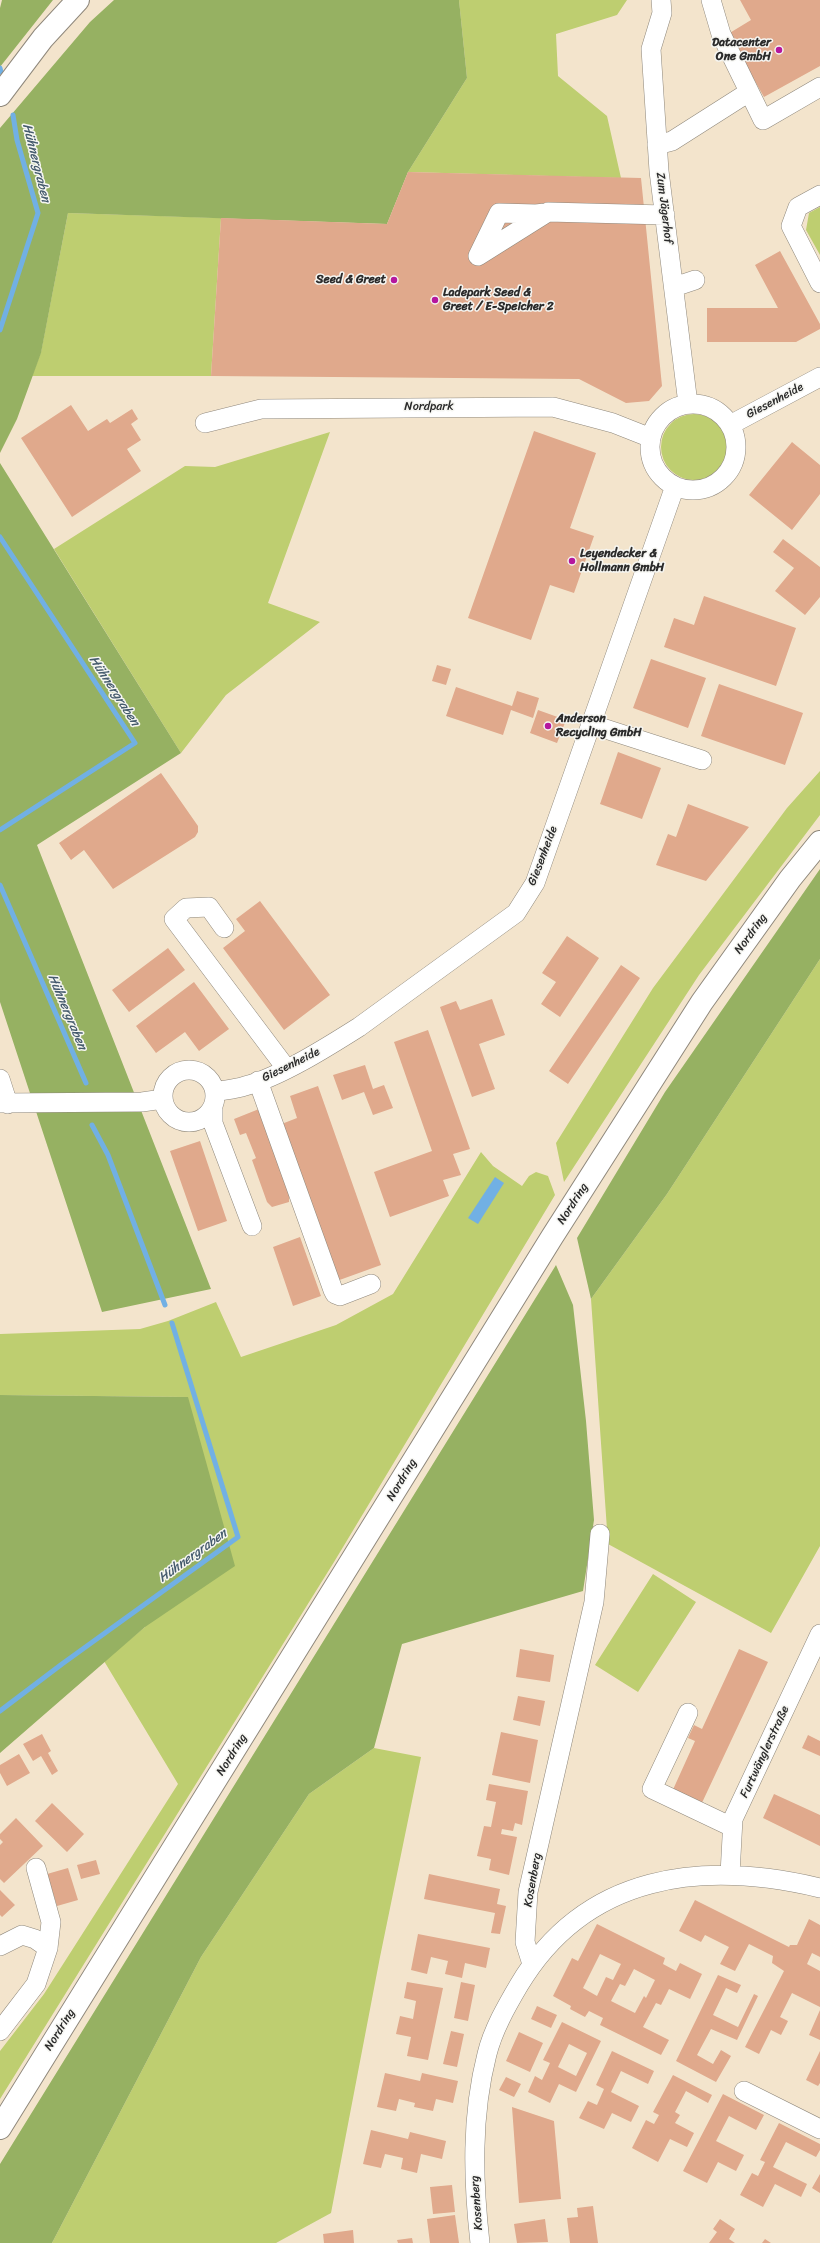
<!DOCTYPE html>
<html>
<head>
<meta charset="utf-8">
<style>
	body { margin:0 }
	canvas { display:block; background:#f3e4cc }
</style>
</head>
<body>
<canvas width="820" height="2243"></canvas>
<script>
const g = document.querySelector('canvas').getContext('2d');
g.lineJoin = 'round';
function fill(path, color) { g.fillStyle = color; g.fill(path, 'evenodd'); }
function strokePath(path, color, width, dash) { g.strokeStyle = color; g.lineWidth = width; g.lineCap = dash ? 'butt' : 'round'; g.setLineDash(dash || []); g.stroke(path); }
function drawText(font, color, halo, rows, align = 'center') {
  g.font = font + ' Sriracha,sans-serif'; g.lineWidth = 3; g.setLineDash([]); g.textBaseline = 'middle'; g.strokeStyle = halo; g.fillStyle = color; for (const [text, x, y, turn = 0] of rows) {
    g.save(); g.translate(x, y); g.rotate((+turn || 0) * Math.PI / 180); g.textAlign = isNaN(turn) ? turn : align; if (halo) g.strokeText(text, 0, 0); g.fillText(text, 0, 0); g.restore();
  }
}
const green = new Path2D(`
	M 459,0 L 627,0 L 617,15 L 556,34 L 558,76 L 607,116 L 621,178 L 408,172 L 467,78 Z
	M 820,207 L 820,255 L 806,230 L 809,213 Z
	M 68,213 L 221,218 L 211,376 L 32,376 L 41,352 Z
	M661 447a33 33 0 1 1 66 0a33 33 0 1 1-66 0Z
	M 330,432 L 268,603 L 320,622 L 226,695 L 181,753 L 54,549 L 185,466 L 215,467 Z
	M 820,771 L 820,815 L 699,975 L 564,1182 L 556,1143 L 653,988 L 787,808 Z
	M 820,959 L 820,1546 L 771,1633 L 608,1544 L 591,1299 L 667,1194 Z
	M 481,1152 L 493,1166 L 522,1186 L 529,1176 L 536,1172 L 548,1176 L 555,1195 L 334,1562 L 0,2099 L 0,2051 L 44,1994 L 178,1784 L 104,1661 L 145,1627 L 188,1397 L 0,1395 L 0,1334 L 140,1329 L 168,1321 L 216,1302 L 241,1357 L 336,1325 L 393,1294 Z
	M 653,1574 L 696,1602 L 638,1692 L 595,1665 Z
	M 374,1748 L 421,1757 L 380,1957 L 331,2213 L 276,2243 L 52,2243 L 201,1957 L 309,1794 Z`);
const forest = new Path2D(`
	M 2,0 L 53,0 L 0,67 L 0,8 Z
	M 114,0 L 459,0 L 467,78 L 408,172 L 387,224 L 68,213 L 41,353 L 17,419 L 0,453 L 0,128 L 90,22 Z
	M 0,463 L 181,753 L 37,845 L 211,1289 L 102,1312 L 0,1002 Z
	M 820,869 L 820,959 L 667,1194 L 591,1299 L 577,1238 L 665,1092 Z
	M 556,1265 L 573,1305 L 586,1421 L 594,1520 L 583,1591 L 402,1644 L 374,1748 L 309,1794 L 201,1957 L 52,2243 L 0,2243 L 0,2164 Z
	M 0,1395 L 188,1397 L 235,1566 L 145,1627 L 0,1753 Z`);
const water = new Path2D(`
	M 495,1177 L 504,1183 L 478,1224 L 468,1218 Z`);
const stream = new Path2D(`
	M 0,68 L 1,72
	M 0,330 L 38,213 L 17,140 L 13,115
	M 0,537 L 135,743 L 0,830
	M 0,885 L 86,1083
	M 92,1125 L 108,1155 L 165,1305
	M 0,1711 L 62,1664 L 238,1537 L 172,1323`);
const building = new Path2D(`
	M 740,0 L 820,0 L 820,66 L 764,97 L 728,34 L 751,20 Z
	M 408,172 L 641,178 L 662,386 L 649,401 L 626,403 L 579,379 L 211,376 L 221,218 L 387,224 Z
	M 780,251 L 820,324 L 820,329 L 796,342 L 707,342 L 707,308 L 778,308 L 755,265 Z
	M 71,405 L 88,431 L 107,419 L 110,423 L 132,409 L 138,419 L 131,424 L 141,440 L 127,449 L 141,471 L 72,517 L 21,438 Z
	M 534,431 L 596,453 L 570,528 L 594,536 L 574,593 L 550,585 L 531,640 L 468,618 Z
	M 792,442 L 820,465 L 820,494 L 792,530 L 749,495 Z
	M 783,539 L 820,567 L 820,597 L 805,615 L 775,591 L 794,568 L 773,552 Z
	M 704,596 L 796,628 L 776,686 L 664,647 L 674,618 L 694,625 Z
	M 651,659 L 706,678 L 688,728 L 633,708 Z
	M 437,665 L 451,669 L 446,685 L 432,681 Z
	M 719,684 L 803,713 L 785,765 L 701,736 Z
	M 456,687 L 512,706 L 517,691 L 539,698 L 533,718 L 511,710 L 503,735 L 446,716 Z
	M 538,710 L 566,720 L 557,743 L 530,733 Z
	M 618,752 L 661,768 L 642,819 L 600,804 Z
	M 161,773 L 198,826 L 198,832 L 195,837 L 113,889 L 84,850 L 71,860 L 59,843 Z
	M 688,804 L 749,827 L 706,881 L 656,865 L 668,834 L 676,837 Z
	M 260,901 L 330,995 L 284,1030 L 223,948 L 245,931 L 236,919 Z
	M 567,936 L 599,958 L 560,1017 L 541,1004 L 556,982 L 542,973 Z
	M 168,948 L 185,970 L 129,1012 L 112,990 Z
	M 621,965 L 640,978 L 568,1084 L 549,1071 Z
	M 194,982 L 229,1029 L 199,1051 L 185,1032 L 156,1053 L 136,1026 Z
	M 492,999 L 505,1035 L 479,1044 L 495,1089 L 472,1097 L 440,1007 L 456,1001 L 460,1010 Z
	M 428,1030 L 470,1149 L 453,1154 L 461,1175 L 443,1180 L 449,1196 L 390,1217 L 374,1172 L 432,1151 L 394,1042 Z
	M 365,1065 L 373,1089 L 384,1085 L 393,1108 L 373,1115 L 364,1092 L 342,1100 L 333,1075 Z
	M 318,1086 L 381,1265 L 334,1282 L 279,1125 L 297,1118 L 290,1096 Z
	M 259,1109 L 289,1194 L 289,1202 L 272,1207 L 267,1202 L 252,1160 L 256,1158 L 246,1133 L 240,1135 L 234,1119 Z
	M 200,1141 L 227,1221 L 198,1231 L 170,1151 Z
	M 300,1237 L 321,1296 L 293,1306 L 273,1247 Z
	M 520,1649 L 554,1655 L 550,1682 L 516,1677 Z
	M 739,1649 L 768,1662 L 700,1807 L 671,1794 L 695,1741 L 688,1738 L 694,1725 L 702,1729 Z
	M 518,1696 L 545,1701 L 540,1726 L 513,1720 Z
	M 501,1732 L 538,1740 L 530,1783 L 492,1775 Z
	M 42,1734 L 51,1751 L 48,1753 L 58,1771 L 52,1775 L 41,1756 L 33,1761 L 23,1744 Z
	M 808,1735 L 820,1741 L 820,1756 L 802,1748 Z
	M 19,1754 L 30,1773 L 7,1786 L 0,1773 L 0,1765 Z
	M 489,1784 L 528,1791 L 522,1825 L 515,1823 L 513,1831 L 502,1829 L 501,1834 L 517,1837 L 509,1875 L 489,1870 L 491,1859 L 477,1856 L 484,1826 L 491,1827 L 496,1802 L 486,1800 Z
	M 774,1794 L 820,1815 L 820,1846 L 763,1818 Z
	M 52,1803 L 84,1834 L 67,1852 L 35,1821 Z
	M 16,1818 L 43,1846 L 4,1883 L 0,1879 L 0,1845 L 3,1842 L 0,1839 L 0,1834 Z
	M 96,1860 L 100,1874 L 81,1879 L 77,1865 Z
	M 68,1868 L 78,1900 L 57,1906 L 47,1874 Z
	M 429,1874 L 500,1889 L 497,1904 L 506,1906 L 500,1934 L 491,1933 L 495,1913 L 424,1899 Z
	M 0,1890 L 15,1905 L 2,1917 L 0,1915 Z
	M 695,1900 L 789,1947 L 790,1945 L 797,1945 L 809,1919 L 820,1925 L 820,1957 L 812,1953 L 807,1964 L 820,1971 L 820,2007 L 792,1993 L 780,2017 L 788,2021 L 781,2035 L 771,2030 L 759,2054 L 745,2047 L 784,1971 L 772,1963 L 773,1956 L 749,1944 L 735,1971 L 720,1964 L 729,1947 L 705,1935 L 701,1942 L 679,1931 Z
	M 597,1924 L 665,1958 L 663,1964 L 676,1971 L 680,1963 L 702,1974 L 690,1999 L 669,1989 L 661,2005 L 656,2003 L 643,2027 L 669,2040 L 661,2055 L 600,2025 L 603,2018 L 589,2011 L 585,2017 L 570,2009 L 571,2006 L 553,1996 L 572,1958 L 578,1961 ZM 600,1954 L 621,1964 L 613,1980 L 606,1977 L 597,1996 L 583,1988 ZM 634,1969 L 655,1980 L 646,1998 L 644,1996 L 635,2013 L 611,2001 L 620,1984 L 625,1986 Z
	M 418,1934 L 490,1948 L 486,1968 L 465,1963 L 462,1978 L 445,1974 L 448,1961 L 431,1957 L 427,1974 L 411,1970 Z
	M 718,1975 L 741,1985 L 737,1993 L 726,1988 L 713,2015 L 738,2027 L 754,1994 L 758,1996 L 737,2040 L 711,2029 L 697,2055 L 713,2064 L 721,2050 L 731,2056 L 716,2082 L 676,2061 Z
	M 407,1982 L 443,1988 L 428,2060 L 407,2056 L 411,2037 L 396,2034 L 400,2016 L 413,2019 L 416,2001 L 404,1998 Z
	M 461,1982 L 475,1985 L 468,2021 L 454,2018 Z
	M 537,2006 L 557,2015 L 551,2028 L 531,2019 Z
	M 820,2010 L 820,2040 L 809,2035 Z
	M 562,2022 L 601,2041 L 576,2092 L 559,2084 L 550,2103 L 528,2092 L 535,2076 L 542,2080 L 550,2063 L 543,2060 ZM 569,2044 L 587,2053 L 576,2076 L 558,2067 Z
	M 451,2031 L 464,2034 L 457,2067 L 443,2064 Z
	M 519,2032 L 543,2043 L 530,2072 L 506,2061 Z
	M 612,2051 L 654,2071 L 648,2084 L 621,2071 L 611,2092 L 639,2106 L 631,2122 L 612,2113 L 604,2129 L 579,2118 L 588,2101 L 597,2105 L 604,2089 L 596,2085 Z
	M 820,2051 L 820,2083 L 818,2086 L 806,2080 Z
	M 385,2073 L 420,2081 L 422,2073 L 458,2081 L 453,2103 L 436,2099 L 433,2111 L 414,2107 L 415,2103 L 399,2099 L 396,2111 L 377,2107 Z
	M 673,2075 L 712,2095 L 708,2103 L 686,2091 L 675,2112 L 680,2115 L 675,2123 L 694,2133 L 687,2147 L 670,2139 L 658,2162 L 632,2148 L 646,2120 L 654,2124 L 659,2115 L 653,2112 Z
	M 506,2077 L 521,2084 L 514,2097 L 499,2090 Z
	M 723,2094 L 764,2115 L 756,2130 L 729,2116 L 716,2141 L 744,2155 L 736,2171 L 718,2162 L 707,2183 L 683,2171 Z
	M 512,2107 L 554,2121 L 561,2199 L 519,2203 Z
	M 779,2123 L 820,2144 L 820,2150 L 816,2157 L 786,2142 L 773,2167 L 807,2184 L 801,2197 L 775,2184 L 763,2207 L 740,2195 L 752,2173 L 758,2176 L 765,2162 L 760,2160 Z
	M 371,2130 L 408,2139 L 410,2132 L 446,2141 L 442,2159 L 421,2154 L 417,2173 L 401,2169 L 403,2158 L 385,2154 L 381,2168 L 363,2164 Z
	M 820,2174 L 820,2193 L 812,2188 Z
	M 452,2185 L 455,2212 L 433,2214 L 430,2187 Z
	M 593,2206 L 598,2243 L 570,2243 L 567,2218 L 578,2217 L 577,2208 Z
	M 455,2215 L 459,2243 L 430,2243 L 427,2219 Z
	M 545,2219 L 548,2242 L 517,2243 L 514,2224 Z
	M 720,2219 L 735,2229 L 729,2239 L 735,2243 L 709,2243 L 717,2232 L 713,2229 Z
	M 353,2230 L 354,2243 L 324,2243 L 323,2234 Z
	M 412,2238 L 413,2243 L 398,2243 L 397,2240 Z
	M 765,2239 L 771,2243 L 762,2243 Z`);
const minor = new Path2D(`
	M 661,0 L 662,13 L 651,49 L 659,171 L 688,404
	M 711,0 L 721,34 L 763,120 L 820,87
	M 657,145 L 672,141 L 749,92
	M 820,195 L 798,207 L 791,226 L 820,283
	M 478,256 L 548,212 L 665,215
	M 478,256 L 499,213 L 536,214 L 545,213
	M 674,287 L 695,280
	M650 447a43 43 0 1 1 86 0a43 43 0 1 1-86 0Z
	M 205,423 L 261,409 L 553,407 L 613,423 L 651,438
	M 730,425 L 820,377
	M 590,724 L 702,760
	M 224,928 L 209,907 L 186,908 L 174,919 L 286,1068
	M163 1096a26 26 0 1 1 52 0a26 26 0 1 1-52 0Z
	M 0,1079 L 8,1104
	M 258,1081 L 333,1290 L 335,1294 L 340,1296 L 371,1284
	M 215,1092 C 225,1090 236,1089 245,1086 C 280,1077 329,1046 359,1027 L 516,913 L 535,883 L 675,486
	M 0,1103 L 142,1102 L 163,1099
	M 213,1109 L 213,1123 L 252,1226
	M 688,1713 L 652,1789 L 732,1827
	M 36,1868 L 51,1922 L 48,1948
	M 730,1874 L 733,1819 L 820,1634
	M 0,1946 L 22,1935 L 35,1939 L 48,1948 L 36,1984 L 0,2031
	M 532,1964 L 525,1942 L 528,1892 L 594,1602 L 600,1534
	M 744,2091 L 820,2129
	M 480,2243 C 473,2181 471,2116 487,2054 C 493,2030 506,2007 519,1985 C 586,1873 702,1860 820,1888`);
const major = new Path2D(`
	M 0,2128 L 552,1237 L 702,1002 L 790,879 L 820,842`);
const highway = new Path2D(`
	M 0,95 L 43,38 L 78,0`);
const markers = [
	[779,50,4,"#b5179e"],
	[394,280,4,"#b5179e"],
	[435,300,4,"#b5179e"],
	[572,561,4,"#b5179e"],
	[548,726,4,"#b5179e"]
];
const poiNames = [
	["Datacenter",771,43,"right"],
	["One GmbH",771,57,"right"],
	["Seed & Greet",386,280,"right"],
	["Ladepark Seed &",443,293],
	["Greet / E-Speicher 2",443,307],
	["Leyendecker &",580,554],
	["Hollmann GmbH",580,568],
	["Anderson",556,719],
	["Recycling GmbH",556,733]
];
const streetNames = [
	["Zum Jägerhof",664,208,83],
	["Giesenheide",775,401,-28],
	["Nordpark",429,407],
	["Giesenheide",543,856,-69],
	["Nordring",751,934,-54],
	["Giesenheide",291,1065,-26],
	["Nordring",573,1204,-57],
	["Nordring",402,1480,-59],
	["Furtwänglerstraße",765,1752,-65],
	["Nordring",232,1755,-58],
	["Kosenberg",533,1880,-80],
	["Nordring",60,2030,-58],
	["Kosenberg",477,2203,-94]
];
const waterNames = [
	["Hühnergraben",36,163,76],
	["Hühnergraben",114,691,57],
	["Hühnergraben",67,1012,67],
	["Hühnergraben",193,1556,-36]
];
fill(green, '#bece70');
fill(forest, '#96b162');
fill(water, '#71b0e4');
strokePath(stream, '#71b0e4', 5);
fill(building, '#e0a98c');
strokePath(minor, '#8f887c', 20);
strokePath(major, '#8f887c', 24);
strokePath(highway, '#8f887c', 24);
strokePath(minor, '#fff', 19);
strokePath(major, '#fff', 22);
strokePath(highway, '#fff', 22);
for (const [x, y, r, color] of markers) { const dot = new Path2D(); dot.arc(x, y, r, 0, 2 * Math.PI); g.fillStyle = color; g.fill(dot); strokePath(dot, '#f6f6f2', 1.5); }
drawText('bold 12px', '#2b2b2b', '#f6f6f2', poiNames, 'left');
drawText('12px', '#2b2b2b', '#f6f6f2', streetNames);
drawText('italic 13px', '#445a6c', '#f6f6f2', waterNames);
</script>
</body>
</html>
